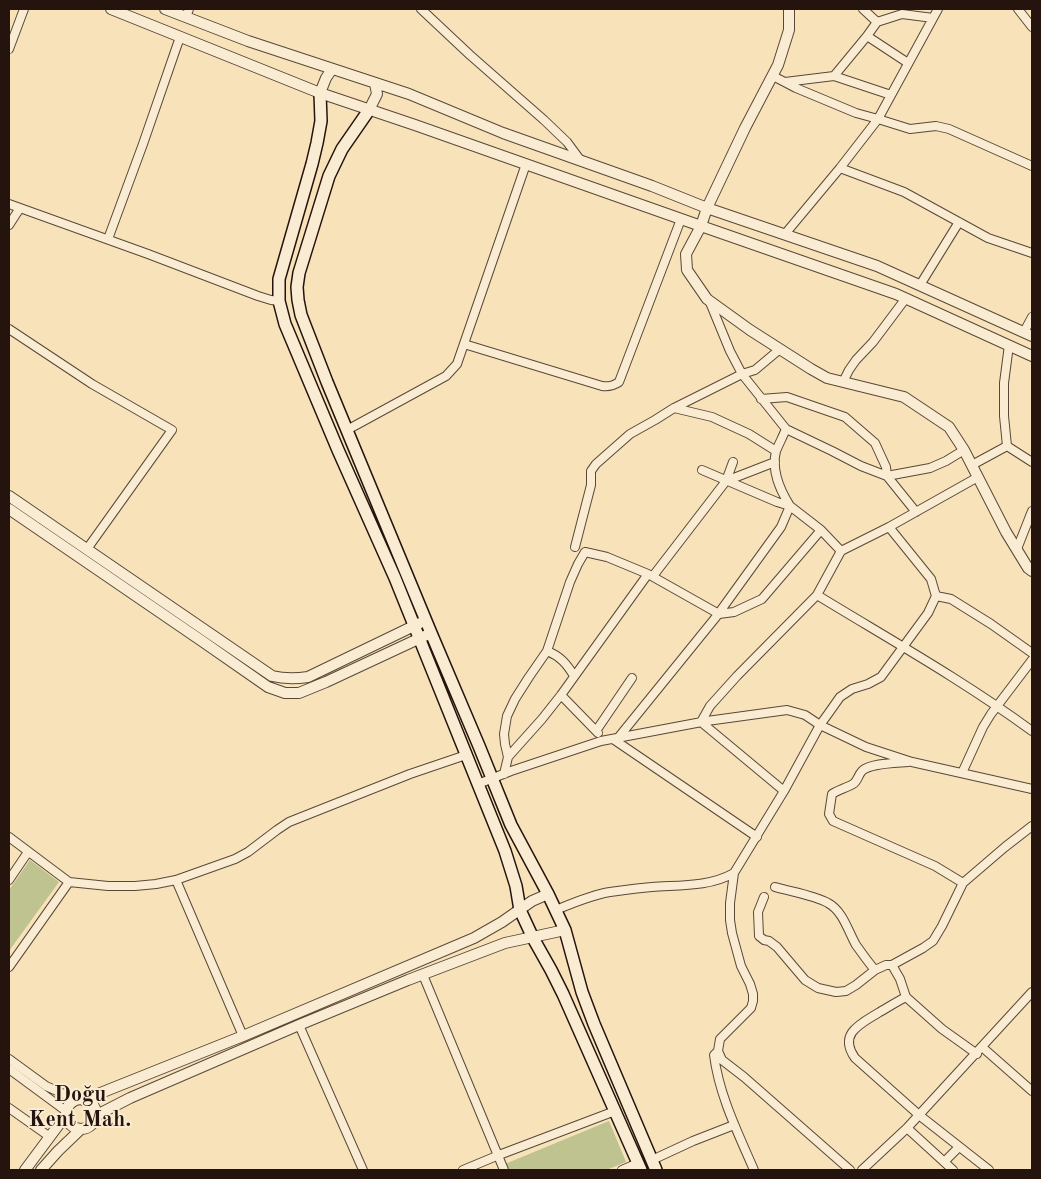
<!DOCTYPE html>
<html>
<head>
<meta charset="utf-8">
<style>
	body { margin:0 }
	#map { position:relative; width:1041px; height:1179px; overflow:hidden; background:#f7e2b9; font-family:"Old Standard TT",serif }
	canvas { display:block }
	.frame { position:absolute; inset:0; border:10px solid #24140d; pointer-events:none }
</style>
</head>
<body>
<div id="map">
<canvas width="1041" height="1179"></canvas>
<div class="frame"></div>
</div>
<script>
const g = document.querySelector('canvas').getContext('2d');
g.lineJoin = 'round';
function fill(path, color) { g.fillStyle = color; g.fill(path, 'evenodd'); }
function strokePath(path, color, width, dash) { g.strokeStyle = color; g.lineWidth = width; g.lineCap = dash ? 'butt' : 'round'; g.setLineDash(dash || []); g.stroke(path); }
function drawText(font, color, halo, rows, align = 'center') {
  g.font = font + ' "Old Standard TT",serif'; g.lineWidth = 4; g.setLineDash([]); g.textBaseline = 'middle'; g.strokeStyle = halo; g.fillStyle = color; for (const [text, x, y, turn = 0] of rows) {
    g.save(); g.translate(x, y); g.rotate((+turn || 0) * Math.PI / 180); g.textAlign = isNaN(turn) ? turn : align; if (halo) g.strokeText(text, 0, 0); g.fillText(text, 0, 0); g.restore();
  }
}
const green = new Path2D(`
	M 30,860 L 59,882 L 9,951 L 9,890 Z
	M 609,1121 L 626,1162 L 606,1170 L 507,1170 L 505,1164 Z`);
const minor = new Path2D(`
	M 421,9 L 470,55 L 544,120 L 567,142 L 581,161
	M 863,9 L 877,22
	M 1018,9 L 1032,27
	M 186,17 L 189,9
	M 867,36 L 908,63
	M 9,49 L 24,9
	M 773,76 L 796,88 L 856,113 L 878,119 L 910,129 L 936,126 L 949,129 L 1032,166
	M 834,76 L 891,95
	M 785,82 L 834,76 L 867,36 L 877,22 L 902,14 L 933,18
	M 840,168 L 904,192 L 988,238 L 1032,253
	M 9,204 L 148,254 L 258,296 L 271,300 L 279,301
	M 9,225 L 20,208
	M 785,234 L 840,168 L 878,119 L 938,9
	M 108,239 L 143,144 L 180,37
	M 920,285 L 959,222
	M 709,300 L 730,351 L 742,374 L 786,429 C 783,436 779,444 776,451 C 771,471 780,490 790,506
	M 9,329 L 92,384 L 172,430 L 87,549
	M 1024,332 L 1032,317
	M 464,344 L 602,386 C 609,387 613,386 619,382 L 681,219
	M 843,382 L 849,370 L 856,360 L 873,342 L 906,298
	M 761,399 L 787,397 L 845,417 L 875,443 L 886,467 L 887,476 L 930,468 L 946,461 L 964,450
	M 674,408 L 712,417 L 749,434 L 776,451
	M 786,429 L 832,451 L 861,466 L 887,476 L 916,512
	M 347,430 L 446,376 L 457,364 L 526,164
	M 1007,446 L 1004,416 L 1004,383 L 1009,345
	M 972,465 L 1007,446 L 1032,462
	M 702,470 L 777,502 L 790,506 L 821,530 L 841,551 L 817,595 L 737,676 L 710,706 L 701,722 L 784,791
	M 726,481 L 775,462
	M 575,547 L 591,485 L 591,471 L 596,464 L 630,434 L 655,420 L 674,408 L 742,374 L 755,370 L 780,349
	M 1017,549 L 1032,511
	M 841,551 L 889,527 L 978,477
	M 653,576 L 726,481 L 733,462
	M 817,595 C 889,639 964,681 1032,731
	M 936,596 L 951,599 L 991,624 L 1032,653
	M 547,651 C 560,656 567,664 574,676
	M 561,695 L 598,733
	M 596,731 L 632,678
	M 618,738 L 716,617 L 781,527 L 790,506
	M 613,739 L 757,837
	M 508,757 L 505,744 L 504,734 L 507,716 L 515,699 L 529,677 L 547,651 L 570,582 L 578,564 L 585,552 L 607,557 L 648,574 L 719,614 L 734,612 L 762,599 L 821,530
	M 908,762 C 896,763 870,763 862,771 C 858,775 858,781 853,784 C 846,788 838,790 832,794 L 829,814 L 833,821 L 935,866 L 963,883
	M 962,773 L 983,727 L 991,714 L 1032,660
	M 504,774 L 508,757 L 542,719 L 561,695 L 648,574
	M 478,784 L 511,771 L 601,741 L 707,721 L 787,710 L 805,715 L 820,725 L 866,747 L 912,762 L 1032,789
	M 9,837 L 69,882 L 108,886 L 135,886 L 156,884 L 176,880 L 235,859 L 248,852 L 277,830 L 289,822 L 410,774 L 466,755
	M 734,873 L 730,903 L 730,920 L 732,933 L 741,966 L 750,984 L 753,994 L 753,1001 L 751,1008 L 720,1039 L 718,1051 L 722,1060 L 744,1077 L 850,1170
	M 9,880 L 28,852
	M 176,880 L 243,1036
	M 775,887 C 792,892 814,895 828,903 C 843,911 848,931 856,945 C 862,953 868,962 875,970
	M 764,897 L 758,912 L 759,936 L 764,940 L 769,941 L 777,947 L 805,980 L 818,988 L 836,992 L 846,991 L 856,985 L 875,970 L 886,965 L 892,965 L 900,979 L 906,997 L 942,1029 L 977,1054
	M 556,910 C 573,903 591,895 610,892 C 624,890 638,888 652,887 C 680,885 709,887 734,873 L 784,791 L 820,725 L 828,714 L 840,697 L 852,689 L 868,684 L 881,677 L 928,613 L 936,596 L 931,579 L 889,527
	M 892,965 L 923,948 L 933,941 L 942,926 L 963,883 L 1005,847 L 1032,826
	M 9,967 L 69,882
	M 423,975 L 504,1170
	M 906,997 C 896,1002 887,1008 878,1013 C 860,1024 838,1034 855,1058 L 919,1115 L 989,1170
	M 299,1025 L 363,1170
	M 982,1047 L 1032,1091
	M 718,1051 L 714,1055 C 719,1095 738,1133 754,1170
	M 9,1059 L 46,1086 L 77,1100
	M 9,1069 L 66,1111
	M 9,1108 L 50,1137
	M 907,1128 L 953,1170
	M 652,1160 L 693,1141 L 734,1125
	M 944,1162 L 959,1147
	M 463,1170 L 499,1155 L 615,1111
	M 622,1170 L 638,1163
	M 862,1170 L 907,1128 L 1032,992`);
const tertiary = new Path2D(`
	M 111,9 L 320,93 L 415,125 L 701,226 L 896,294 L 1032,356
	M 165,9 L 248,41 L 409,94 L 503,133 L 652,186 L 707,208 L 877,266 L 1032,336
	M 789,9 L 789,30 L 778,65 L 745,128 L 707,208 L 701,226 L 686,254 L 687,270 L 707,299 L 750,330 L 811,369 L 827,378 L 904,397 L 949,427 L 964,450 L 1006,532 L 1028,568 L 1032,571
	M 320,93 L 326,78 L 332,69
	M 369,110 L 377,94 L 375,83
	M 9,496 L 272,676 C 284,679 295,679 308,677 L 420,623
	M 9,509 L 202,641 L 268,687 L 285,693 L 299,693 L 326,682 L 431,633
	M66 1114a15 15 0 1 1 30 0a15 15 0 1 1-30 0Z
	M 83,1100 L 243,1036 L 474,938 L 502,922 L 532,901 L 548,894
	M 95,1116 L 130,1098 L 299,1025 L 408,980 L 505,943 L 565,930
	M 25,1170 L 66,1115
	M 41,1170 L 58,1151 L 81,1129`);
const secondary = new Path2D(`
	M 320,93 L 321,121 L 317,143 L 312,164 L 279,279 L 279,301 L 285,324 L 338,450 L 395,578 L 478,784 L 505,851 L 516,886 L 520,910 L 533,938 L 551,970 L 563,994 L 641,1170
	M 369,110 L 342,149 L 329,176 L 299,273 L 297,287 L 298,300 L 301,315 L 327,382 L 431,633 L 479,746 L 511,825 L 548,894 L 565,930 L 582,992 L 594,1024 L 656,1170`);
const districtNames = [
	["Doğu",80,1095],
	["Kent Mah.",80,1120]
];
fill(green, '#bec38f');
strokePath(minor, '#594838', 10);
strokePath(tertiary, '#594838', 12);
strokePath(secondary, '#24140d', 14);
strokePath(minor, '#faecd2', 8);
strokePath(tertiary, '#faecd2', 10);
strokePath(secondary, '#faecd2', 11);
drawText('bold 22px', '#24140d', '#faecd2', districtNames);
</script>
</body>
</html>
